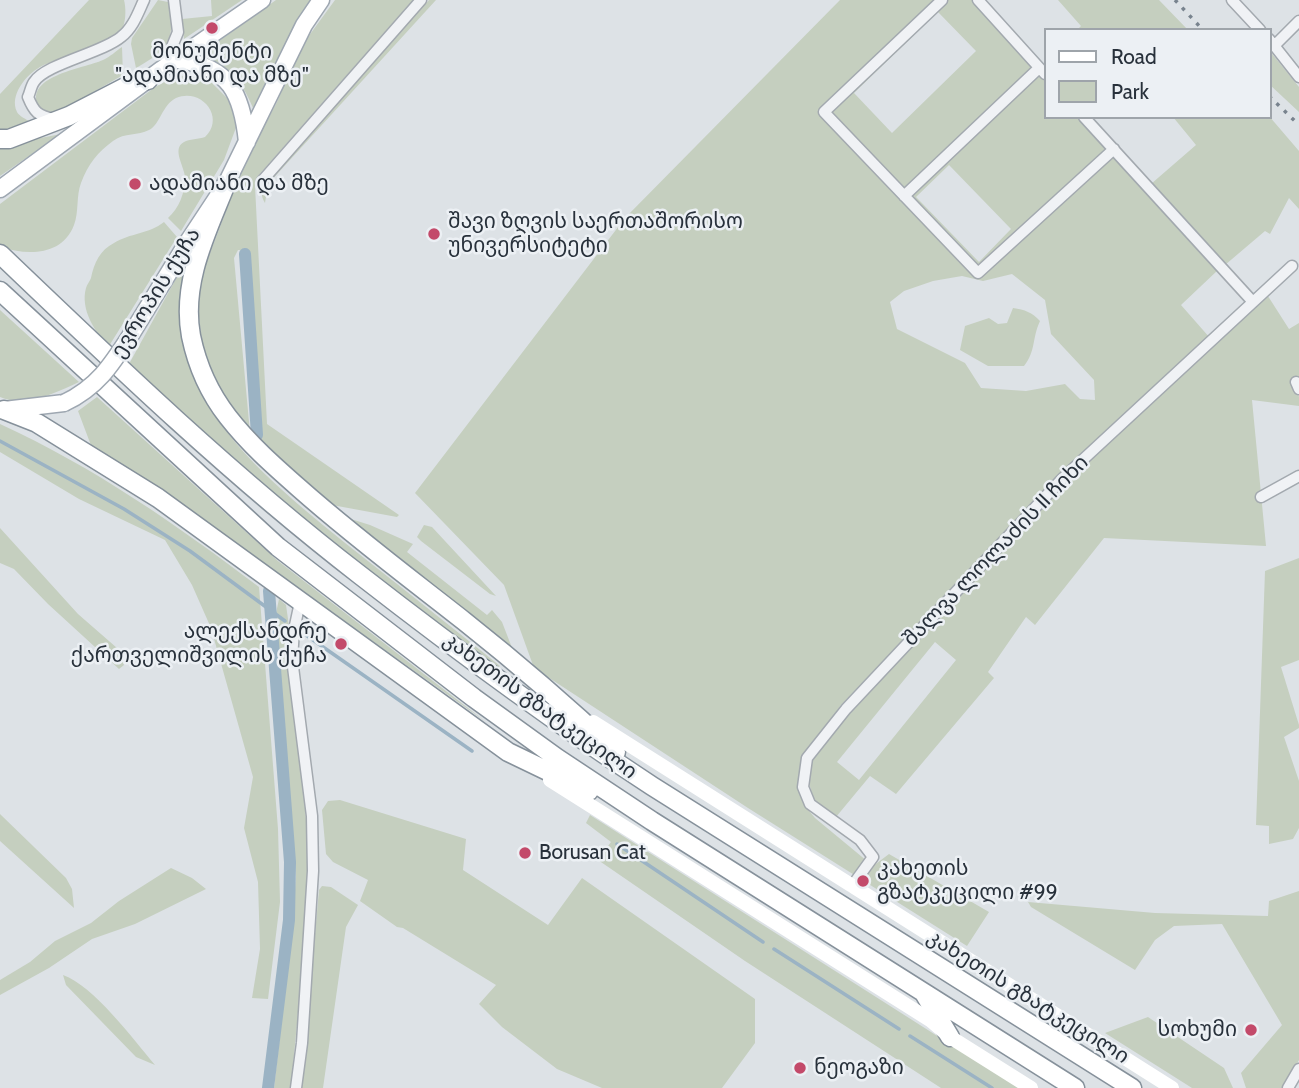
<!DOCTYPE html>
<html>
<head>
<meta charset="utf-8">
<style>
	body { margin:0 }
	#map { position:relative; width:1299px; height:1088px; overflow:hidden; background:#dde2e6; font-family:Cabin,sans-serif }
	canvas { display:block }
	.legend { position:absolute; left:1044px; top:28px; width:228px; height:91px; box-sizing:border-box; background:#ecf0f4; border:2px solid #9ea4aa; margin:0; padding:9px 12px; list-style:none; font-size:21px; color:#28313b }
	.legend li { display:flex; align-items:center; gap:14px; height:35px }
	.legend b { width:35px; border:2px solid #9ea4aa }
</style>
</head>
<body>
<div id="map">
<canvas width="1299" height="1088"></canvas>
<ul class="legend">
<li><b style="height:9px;background:#fff"></b>Road</li>
<li><b style="height:19px;background:#c5cfbf"></b>Park</li>
</ul>
</div>
<script>
const g = document.querySelector('canvas').getContext('2d');
g.lineJoin = 'round';
function fill(path, color) { g.fillStyle = color; g.fill(path, 'evenodd'); }
function strokePath(path, color, width, dash) { g.strokeStyle = color; g.lineWidth = width; g.lineCap = dash ? 'butt' : 'round'; g.setLineDash(dash || []); g.stroke(path); }
function drawText(font, color, halo, rows, align = 'center') {
  g.font = font + ' Cabin,"Noto Sans Georgian",sans-serif'; g.lineWidth = 5; g.setLineDash([]); g.textBaseline = 'middle'; g.strokeStyle = halo; g.fillStyle = color; for (const [text, x, y, turn = 0] of rows) {
    g.save(); g.translate(x, y); g.rotate((+turn || 0) * Math.PI / 180); g.textAlign = isNaN(turn) ? turn : align; if (halo) g.strokeText(text, 0, 0); g.fillText(text, 0, 0); g.restore();
  }
}
const green = new Path2D(`
	M 89,0 L 124,0 C 126,7 126,20 123,27 C 114,45 58,57 40,67 C 26,75 9,95 17,112 C 19,116 26,119 30,122 L 0,131 L 0,94 Z
	M 158,0 L 168,2 C 177,39 168,50 136,68 L 131,44 L 132,38 Z
	M 211,0 L 242,0 L 184,39 L 182,19 L 212,16 Z
	M 276,0 L 314,0 L 288,39 L 253,108 C 241,79 230,69 202,53 Z
	M 335,0 L 413,0 L 258,176 L 255,186 L 267,424 L 399,515 L 397,517 L 332,505 L 306,485 L 262,443 L 248,251 L 238,250 L 234,258 L 250,433 L 230,411 L 204,360 L 197,300 L 202,274 L 244,164 L 277,102 L 300,48 Z
	M 429,0 L 436,0 L 268,184 L 265,203 C 260,195 261,189 267,181 Z
	M 840,0 L 940,0 L 821,112 L 978,277 L 1113,154 L 1218,270 L 1181,305 L 1210,338 L 1078,458 L 841,705 L 804,757 L 800,788 L 805,806 L 815,818 L 873,866 L 889,854 L 989,912 L 967,946 L 748,808 L 534,668 L 504,585 L 415,493 L 625,218 ZM 1012,274 L 1045,300 L 1051,334 L 1094,380 L 1095,400 L 1080,399 L 1065,384 L 1026,391 L 981,388 L 965,363 L 897,329 L 890,302 L 904,291 L 933,281 L 962,276 L 983,281 Z
	M 946,0 L 973,0 L 1035,68 L 905,191 L 829,111 ZM 938,12 L 976,51 L 892,133 L 854,93 Z
	M 1058,0 L 1159,0 L 1188,30 L 1077,30 L 1081,26 Z
	M 122,47 L 123,75 L 57,113 L 40,110 C 20,76 83,69 103,60 C 110,57 116,51 122,47 Z
	M 1269,50 L 1299,87 L 1299,112 L 1269,84 Z
	M 1039,70 L 1045,77 L 1045,117 L 1081,117 L 1110,150 L 978,268 L 909,195 ZM 949,165 L 1011,229 L 979,262 L 916,197 Z
	M 191,75 L 211,82 L 231,102 L 237,125 L 224,160 L 181,231 L 168,218 C 179,208 185,193 185,178 C 185,167 171,149 184,142 C 189,139 199,139 205,137 C 226,117 201,87 176,98 C 162,105 160,125 149,130 C 138,136 125,132 113,141 C 98,152 88,164 81,183 C 76,196 79,212 74,225 C 62,257 26,255 0,247 L 0,204 L 155,87 L 174,77 Z
	M 1269,116 L 1299,151 L 1299,209 L 1289,198 L 1270,234 L 1265,231 L 1225,265 L 1151,184 L 1196,145 L 1173,117 Z
	M 61,134 L 0,176 L 0,146 Z
	M 164,222 L 177,237 L 109,346 C 95,333 80,309 86,288 C 87,284 90,281 91,278 C 94,263 100,250 114,243 C 130,233 149,234 164,222 Z
	M 183,266 C 181,312 181,359 205,400 C 241,461 301,507 354,550 C 403,589 452,627 500,666 L 496,670 L 295,513 L 208,438 L 129,364 Z
	M 1266,293 L 1289,329 L 1299,323 L 1299,378 L 1293,380 L 1299,397 L 1299,406 L 1252,400 L 1266,546 L 1104,538 L 1035,625 L 1026,617 L 988,672 L 994,678 L 896,794 L 870,776 L 836,817 L 814,800 L 809,783 L 812,758 L 838,727 L 1062,482 ZM 935,642 L 956,660 L 859,780 L 837,762 Z
	M 1013,308 C 1025,310 1032,312 1040,321 C 1032,338 1036,351 1024,366 L 988,366 L 960,350 L 965,326 L 989,318 L 998,324 L 1007,323 Z
	M 0,310 L 79,382 C 55,393 26,408 0,397 Z
	M 97,397 L 278,561 L 486,722 L 138,474 L 92,448 L 78,411 Z
	M 0,424 C 94,467 177,525 259,587 L 278,829 L 280,902 L 268,999 L 252,998 L 260,949 L 258,882 L 244,828 L 253,777 L 211,628 L 192,585 L 165,540 L 79,499 L 0,452 Z
	M 338,515 L 370,525 L 413,544 L 407,552 L 487,615 L 492,610 L 502,622 L 514,653 Z
	M 424,525 L 432,527 L 496,596 L 490,594 L 421,541 L 417,537 Z
	M 0,528 L 78,614 L 117,648 L 124,665 L 119,669 L 48,604 L 14,569 L 0,563 Z
	M 1299,558 L 1299,660 L 1281,667 L 1299,725 L 1299,728 L 1284,737 L 1299,781 L 1299,828 L 1293,839 L 1269,844 L 1269,826 L 1256,825 L 1265,571 Z
	M 279,599 L 286,605 L 288,619 L 309,852 L 305,936 L 291,1088 L 274,1088 L 292,931 L 296,875 L 276,613 Z
	M 340,800 L 466,839 L 463,870 L 548,925 L 582,878 L 755,999 L 755,1043 L 722,1088 L 602,1088 L 557,1069 L 502,1027 L 479,1004 L 496,985 L 403,928 L 397,927 L 360,901 L 368,880 L 333,862 L 326,854 L 322,810 L 328,801 Z
	M 0,814 L 66,878 L 72,889 L 74,908 L 0,841 Z
	M 590,815 L 1019,1088 L 941,1088 L 745,961 L 598,860 L 611,842 L 586,823 Z
	M 171,868 L 192,878 L 206,889 L 135,924 L 92,939 L 49,968 L 0,995 L 0,980 L 30,962 L 55,941 L 91,923 L 119,901 Z
	M 322,886 L 331,887 L 358,905 L 346,927 L 323,1088 L 301,1088 L 319,890 Z
	M 1299,891 L 1299,1060 L 1284,1088 L 1246,1088 L 1241,1073 L 1282,1025 L 1222,924 L 1174,926 L 1155,940 L 1135,970 L 1031,907 L 1028,902 L 1155,913 L 1268,916 L 1269,901 Z
	M 63,975 C 94,986 133,1039 155,1065 L 136,1057 L 66,985 Z
	M 1148,1017 L 1224,1068 L 1233,1088 L 1192,1088 L 1105,1033 Z`);
const stream = new Path2D(`
	M 0,441 L 124,509 L 190,551 L 285,621
	M 303,633 L 472,751
	M 617,844 L 763,942
	M 774,949 L 899,1029
	M 910,1036 L 992,1088`);
const canal = new Path2D(`
	M 245,254 L 257,435
	M 268,1088 L 289,920 L 290,862 L 269,591`);
const street = new Path2D(`
	M 942,0 L 824,112 L 978,273 L 1114,149
	M 978,0 L 1045,74
	M 1232,0 L 1260,30
	M 1269,39 L 1299,77
	M 1275,45 L 1299,21
	M 164,66 L 178,32 L 174,0
	M 1084,117 L 1253,302
	M 54,119 C 38,116 34,112 28,97 C 30,93 31,86 34,82 C 45,64 102,53 121,37 C 133,28 138,13 144,0
	M 262,181 L 421,0
	M 904,196 L 1039,68
	M 1296,382 L 1299,389
	M 1261,497 L 1299,476
	M 852,886 L 873,857 L 860,840 L 810,804 L 803,787 L 807,758 L 846,709 L 1062,479 L 1292,266
	M 296,1088 L 302,1043 L 313,871 L 312,816 L 292,659 L 294,630 L 300,602
	M 1288,1088 L 1299,1069`);
const secondary = new Path2D(`
	M 593,722 L 1172,1088
	M 550,780 L 930,1020 L 950,1037 L 1031,1088`);
const primary = new Path2D(`
	M 179,60 C 230,67 242,94 247,142
	M 0,189 L 162,69 L 262,0
	M 132,333 L 187,243 L 226,184 L 304,25 L 321,0
	M 4,410 L 64,403`);
const highway = new Path2D(`
	M 0,139 L 9,139 L 69,116 L 133,83 L 148,80
	M 226,184 C 207,232 181,282 191,336 C 197,365 210,394 228,417 C 249,444 274,466 299,488 C 352,535 408,577 464,621 C 517,663 567,706 616,752
	M 0,254 C 116,365 233,477 360,575 C 455,649 551,720 652,786 L 1132,1088
	M 0,291 L 278,547 L 474,698 L 557,758 L 652,821 L 1075,1088
	M 4,410 L 37,423 L 158,498 L 508,752 L 589,791
	M 925,995 L 950,1037`);
const rail = new Path2D(`
	M 1175,0 L 1203,30
	M 1269,96 L 1299,125`);
const primaryBridge = new Path2D(`
	M 64,403 C 98,387 112,364 132,333`);
const markers = [
	[212,28,7,"#c34a6a"],
	[135,184,7,"#c34a6a"],
	[434,234,7,"#c34a6a"],
	[341,644,7,"#c34a6a"],
	[525,853,7,"#c34a6a"],
	[863,881,7,"#c34a6a"],
	[1251,1030,7,"#c34a6a"],
	[800,1068,7,"#c34a6a"]
];
const poiNames = [
	["მონუმენტი",212,52,"center"],
	["\"ადამიანი და მზე\"",212,76,"center"],
	["ადამიანი და მზე",149,184],
	["შავი ზღვის საერთაშორისო",448,222],
	["უნივერსიტეტი",448,246],
	["ალექსანდრე",327,632,"right"],
	["ქართველიშვილის ქუჩა",327,656,"right"],
	["Borusan Cat",539,853],
	["კახეთის",877,869],
	["გზატკეცილი #99",877,893],
	["სოხუმი",1237,1030,"right"],
	["ნეოგაზი",814,1068]
];
const streetNames = [
	["ევროპის ქუჩა",156,293,-58],
	["შალვა ლოლაძის II ჩიხი",996,551,-46],
	["კახეთის გზატკეცილი",540,706,36],
	["კახეთის გზატკეცილი",1028,997,32]
];
fill(green, '#c5cfbf');
strokePath(stream, '#9bb3c4', 3.5);
strokePath(canal, '#9bb3c4', 12);
strokePath(street, '#a3a9af', 13);
strokePath(primary, '#9ea7b1', 19);
strokePath(highway, '#86919b', 21);
strokePath(street, '#f0f2f5', 10);
strokePath(secondary, '#fff', 14);
strokePath(primary, '#fff', 16);
strokePath(highway, '#fff', 18);
strokePath(rail, '#78838e', 3.5, [3.5, 7]);
strokePath(primaryBridge, '#9ea7b1', 19, []);
strokePath(primaryBridge, '#fff', 16);
for (const [x, y, r, color] of markers) { const dot = new Path2D(); dot.arc(x, y, r, 0, 2 * Math.PI); g.fillStyle = color; g.fill(dot); strokePath(dot, '#ecf0f4', 2.5); }
drawText('21px', '#28313b', '#ecf0f4', poiNames, 'left');
drawText('21px', '#28313b', '#ecf0f4', streetNames);
</script>
</body>
</html>
